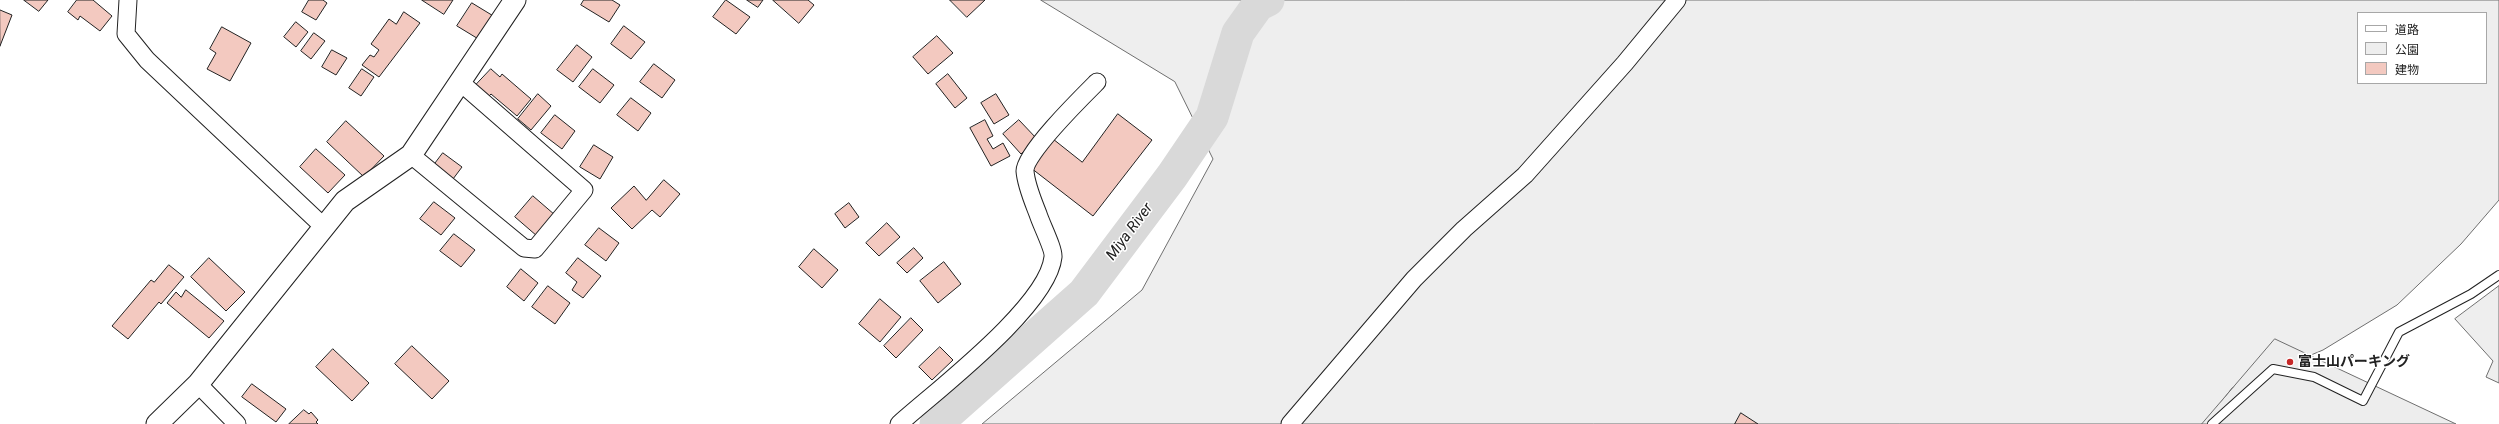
<!DOCTYPE html>
<html>
<head>
<meta charset="utf-8">
<style>
	body { margin:0 }
	#map { position:relative; width:2499px; height:424px; overflow:hidden; background:#fff; font-family:Roboto,"Noto Sans JP",sans-serif }
	canvas { display:block }
	.legend { position:absolute; left:2357px; top:12px; width:130px; height:72px; box-sizing:border-box; background:#fff; border:1px solid #a7a7a7; margin:0; padding:5px 7px; list-style:none; font-size:12px; color:#222 }
	.legend li { display:flex; align-items:center; gap:8px; height:20px }
	.legend b { width:20px; border:1px solid #a7a7a7 }
</style>
</head>
<body>
<div id="map">
<canvas width="2499" height="424"></canvas>
<ul class="legend">
<li><b style="height:5px;background:#fff"></b>道路</li>
<li><b style="height:11px;background:#eee"></b>公園</li>
<li><b style="height:11px;background:#f3c9c0"></b>建物</li>
</ul>
</div>
<script>
const g = document.querySelector('canvas').getContext('2d');
g.lineJoin = 'round';
function fill(path, color) { g.fillStyle = color; g.fill(path, 'evenodd'); }
function strokePath(path, color, width, dash) { g.strokeStyle = color; g.lineWidth = width; g.lineCap = dash ? 'butt' : 'round'; g.setLineDash(dash || []); g.stroke(path); }
function drawText(font, color, halo, rows, align = 'center') {
  g.font = font + ' Roboto,"Noto Sans JP",sans-serif'; g.lineWidth = 3; g.setLineDash([]); g.textBaseline = 'middle'; g.strokeStyle = halo; g.fillStyle = color; for (const [text, x, y, turn = 0] of rows) {
    g.save(); g.translate(x, y); g.rotate((+turn || 0) * Math.PI / 180); g.textAlign = isNaN(turn) ? turn : align; if (halo) g.strokeText(text, 0, 0); g.fillText(text, 0, 0); g.restore();
  }
}
const green = new Path2D(`
	M 1041,0 L 2499,0 L 2499,200 L 2461,244 L 2397,305 L 2323,350 L 2232,388 L 2205,424 L 982,424 L 1142,290 L 1213,159 L 1175,82 ZM 2358,13 L 2486,13 L 2486,83 L 2358,83 Z
	M 2499,286 L 2499,383 L 2486,377 L 2493,361 L 2455,319 Z`);
const parking = new Path2D(`
	M 2275,339 L 2456,424 L 2202,424 Z`);
const river = new Path2D(`
	M 936,424 L 1084,293 L 1172,176 L 1212,117 L 1238,33 L 1258,5 L 1268,0`);
const building = new Path2D(`
	M 24,0 L 48,0 L 39,11 Z
	M 77,0 L 93,0 L 112,16 L 100,31 L 80,16 L 78,20 L 68,12 Z
	M 309,0 L 323,0 L 327,3 L 316,20 L 302,12 Z
	M 422,0 L 453,0 L 444,14 Z
	M 584,0 L 612,0 L 620,5 L 609,22 L 581,5 Z
	M 726,0 L 750,17 L 736,34 L 713,17 Z
	M 747,0 L 763,0 L 758,7 Z
	M 773,0 L 808,0 L 814,5 L 799,23 Z
	M 950,0 L 985,0 L 967,17 Z
	M 472,3 L 495,17 L 480,40 L 457,26 Z
	M 0,10 L 12,15 L 0,46 Z
	M 404,12 L 420,23 L 379,77 L 362,65 L 370,55 L 374,57 L 379,50 L 371,44 L 389,19 L 396,24 Z
	M 296,22 L 308,32 L 296,47 L 284,37 Z
	M 624,26 L 645,42 L 631,59 L 611,44 Z
	M 222,27 L 251,43 L 230,81 L 207,69 L 216,53 L 210,49 Z
	M 314,33 L 325,41 L 311,59 L 301,51 Z
	M 937,36 L 953,53 L 928,74 L 913,57 Z
	M 577,45 L 592,57 L 573,82 L 557,70 Z
	M 332,50 L 347,58 L 336,75 L 322,67 Z
	M 654,64 L 675,80 L 662,98 L 640,82 Z
	M 362,69 L 374,77 L 361,96 L 349,88 Z
	M 491,69 L 500,77 L 502,74 L 531,99 L 517,116 L 491,94 L 488,97 L 475,86 Z
	M 593,69 L 614,85 L 600,103 L 579,87 Z
	M 948,74 L 967,98 L 955,108 L 936,84 Z
	M 538,94 L 551,106 L 531,130 L 518,119 Z
	M 996,94 L 1009,115 L 994,124 L 981,103 Z
	M 631,98 L 651,113 L 638,131 L 617,115 Z
	M 1118,114 L 1152,140 L 1093,216 L 1031,168 L 1053,139 L 1082,162 Z
	M 555,115 L 575,131 L 562,149 L 541,133 Z
	M 985,120 L 993,136 L 987,139 L 993,149 L 1003,143 L 1010,156 L 991,166 L 970,128 Z
	M 1019,120 L 1037,139 L 1021,154 L 1003,134 Z
	M 346,121 L 384,156 L 364,177 L 327,142 Z
	M 594,145 L 613,157 L 600,179 L 580,167 Z
	M 316,149 L 345,175 L 328,193 L 300,167 Z
	M 443,153 L 462,167 L 453,179 L 434,165 Z
	M 664,180 L 680,194 L 660,217 L 652,210 L 632,229 L 611,208 L 634,186 L 646,200 Z
	M 533,196 L 555,215 L 537,236 L 515,217 Z
	M 434,202 L 455,218 L 441,235 L 420,219 Z
	M 849,203 L 859,217 L 845,228 L 835,214 Z
	M 887,223 L 900,237 L 879,256 L 866,243 Z
	M 599,228 L 619,243 L 606,261 L 585,245 Z
	M 454,234 L 475,250 L 461,267 L 440,251 Z
	M 914,248 L 923,258 L 907,273 L 897,263 Z
	M 814,249 L 838,270 L 822,288 L 799,267 Z
	M 209,258 L 245,292 L 226,311 L 191,277 Z
	M 578,258 L 601,276 L 583,298 L 572,290 L 577,282 L 566,273 Z
	M 944,262 L 961,284 L 938,303 L 920,281 Z
	M 169,265 L 184,277 L 161,304 L 159,302 L 128,339 L 112,326 L 151,280 L 154,282 Z
	M 521,269 L 538,283 L 524,301 L 507,287 Z
	M 548,286 L 570,303 L 555,324 L 532,307 Z
	M 186,290 L 224,321 L 209,338 L 167,303 L 176,292 L 181,297 Z
	M 880,299 L 901,317 L 880,342 L 859,324 Z
	M 911,318 L 923,330 L 896,358 L 884,346 Z
	M 412,346 L 449,381 L 432,399 L 395,364 Z
	M 940,347 L 953,360 L 932,380 L 919,367 Z
	M 333,349 L 369,383 L 352,401 L 316,367 Z
	M 252,384 L 286,409 L 276,422 L 242,397 Z
	M 304,410 L 309,414 L 311,412 L 318,420 L 316,422 L 318,424 L 289,424 Z
	M 1741,413 L 1758,424 L 1735,424 Z`);
const service = new Path2D(`
	M 2212,424 L 2273,369 L 2314,377 L 2363,401 L 2399,332 L 2471,294 L 2499,275`);
const minor = new Path2D(`
	M 128,0 L 126,34 L 147,60 L 325,228
	M 411,155 L 524,248 L 535,249 L 584,190 L 460,82
	M 198,384 L 237,424
	M 899,424 C 937,390 1048,306 1053,257 C 1054,249 1041,224 1038,214 C 1033,201 1026,185 1025,171 C 1024,154 1083,96 1097,82
	M 1290,424 L 1414,279 L 1464,229 L 1525,175 L 1625,63 L 1677,0`);
const tertiary = new Path2D(`
	M 157,424 L 198,384 L 345,201 L 411,155 L 515,0`);
const markers = [
	[2290,362,4,"#c62828"]
];
const poiNames = [
	["富士山パーキング",2298,362]
];
const waterNames = [
	["Miya River",1130,232,-53]
];
fill(green, '#eee');
strokePath(green, '#6f6f6f', 1);
fill(parking, '#ededed');
strokePath(parking, '#6f6f6f', 1);
strokePath(river, '#d9d9d9', 33);
fill(building, '#f3c9c0');
strokePath(building, '#222', 1);
strokePath(service, '#222', 10);
strokePath(minor, '#222', 19);
strokePath(tertiary, '#222', 23);
strokePath(service, '#fff', 8);
strokePath(minor, '#fff', 17);
strokePath(tertiary, '#fff', 21);
for (const [x, y, r, color] of markers) { const dot = new Path2D(); dot.arc(x, y, r, 0, 2 * Math.PI); g.fillStyle = color; g.fill(dot); strokePath(dot, '#fff', 1.5); }
drawText('bold 14px', '#222', '#fff', poiNames, 'left');
drawText('italic 15px', '#222', '#fff', waterNames);
</script>
</body>
</html>
